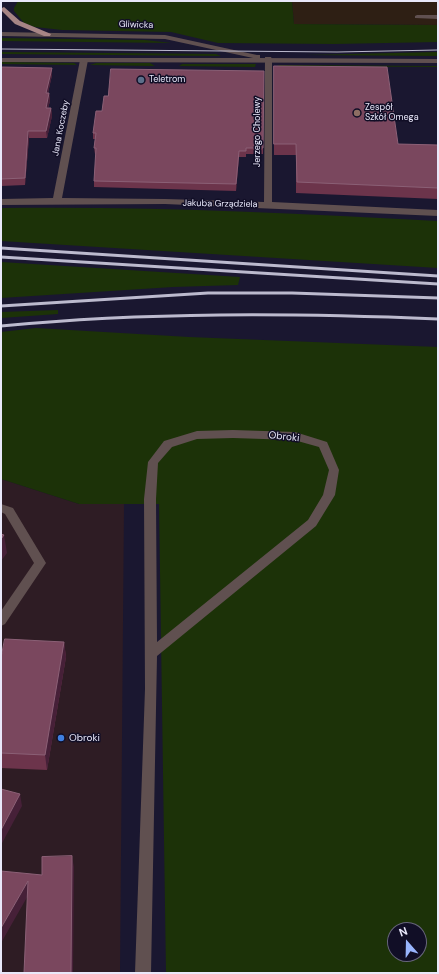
<!DOCTYPE html>
<html>
<head>
<meta charset="utf-8">
<style>
	body { margin:0 }
	#map { position:relative; width:439px; height:974px; overflow:hidden; background:#1a1730; font-family:"DM Sans",sans-serif }
	canvas { display:block }
	.frame { position:absolute; inset:0; border:2px solid #e9e8fa; pointer-events:none }
	.north { position:absolute; left:387px; top:922px; width:40px; height:40px; box-sizing:border-box; background:#110e26; border:1px solid #67657b; border-radius:50%; rotate:340deg; font-size:11px; font-weight:700; line-height:16px; text-align:center; color:#e9e8fa }
	.north::after { content:''; display:block; margin:auto; width:14px; height:18px; background:#99b5fd; clip-path:polygon(50% 0,100% 100%,50% 72%,0 100%) }
</style>
</head>
<body>
<div id="map">
<canvas width="439" height="974"></canvas>
<div class="frame"></div>
<div class="north">N</div>
</div>
<script>
const g = document.querySelector('canvas').getContext('2d');
g.lineJoin = 'round';
function fill(path, color) { g.fillStyle = color; g.fill(path, 'evenodd'); }
function strokePath(path, color, width, dash) { g.strokeStyle = color; g.lineWidth = width; g.lineCap = dash ? 'butt' : 'round'; g.setLineDash(dash || []); g.stroke(path); }
function drawText(font, color, halo, rows, align = 'center') {
  g.font = font + ' "DM Sans",sans-serif'; g.lineWidth = 3; g.setLineDash([]); g.textBaseline = 'middle'; g.strokeStyle = halo; g.fillStyle = color; for (const [text, x, y, turn = 0] of rows) {
    g.save(); g.translate(x, y); g.rotate((+turn || 0) * Math.PI / 180); g.textAlign = isNaN(turn) ? turn : align; if (halo) g.strokeText(text, 0, 0); g.fillText(text, 0, 0); g.restore();
  }
}
const commercial = new Path2D(`
	M 1,479 L 79,504 L 124,504 L 120,973 L 1,973 Z`);
const industrial = new Path2D(`
	M 292,1 L 438,1 L 438,25 L 294,24 Z`);
const green = new Path2D(`
	M 18,1 L 292,1 L 294,24 L 438,25 L 438,42 L 334,44 L 218,43 L 171,32 L 62,30 L 35,27 L 24,23 L 14,11 L 14,8 Z
	M 1,38 L 145,40 L 172,43 L 1,41 Z
	M 1,52 L 216,54 L 221,56 L 1,54 Z
	M 438,52 L 438,56 L 305,55 Z
	M 1,62 L 74,63 L 77,65 L 1,64 Z
	M 96,63 L 150,63 L 155,66 L 90,65 Z
	M 182,64 L 256,64 L 255,67 L 179,66 Z
	M 280,65 L 438,66 L 438,67 L 277,66 Z
	M 1,208 C 147,206 292,213 438,221 L 438,268 L 1,241 Z
	M 1,262 L 240,277 L 238,285 L 173,287 L 1,298 Z
	M 58,310 L 58,314 L 1,318 L 1,312 Z
	M 36,328 L 189,337 L 438,347 L 438,973 L 166,973 L 159,504 L 79,504 L 1,479 L 1,332 ZM 395,930 L 419,930 L 419,954 L 395,954 Z`);
const service = new Path2D(`
	M 417,15 L 438,15 L 438,19 L 415,18 L 415,16 Z
	M 1,504 L 13,508 L 46,563 L 5,624 L 1,626 L 1,611 L 34,563 L 5,514 L 1,512 Z`);
const minor = new Path2D(`
	M 265,57 L 271,57 L 272,59 L 272,202 L 438,210 L 438,216 L 165,204 L 1,205 L 1,199 L 53,198 L 80,60 L 84,58 L 88,60 L 62,198 L 165,199 L 264,202 Z
	M 233,430 L 295,432 L 327,442 L 339,470 L 335,495 L 316,526 L 157,656 L 151,973 L 135,973 L 145,689 L 144,499 L 148,462 L 164,441 L 197,431 ZM 233,438 L 294,440 L 319,447 L 329,470 L 323,495 L 308,520 L 157,642 L 156,499 L 158,463 L 172,447 L 197,439 Z`);
const tertiary = new Path2D(`
	M 1,32 L 165,35 L 257,55 L 260,55 L 260,58 L 438,59 L 438,63 L 1,62 L 1,58 L 253,58 L 165,39 L 1,36 Z`);
const primary = new Path2D(`
	M 4,7 L 20,21 L 51,34 L 50,36 L 44,36 L 15,24 L 1,10 L 2,8 Z`);
const tram = new Path2D(`
	M 1,49 L 337,52 L 438,50`);
const rail = new Path2D(`
	M 1,248 L 438,276
	M 1,257 L 438,284
	M 1,306 L 208,293 L 292,293 L 438,298
	M 1,326 C 147,312 292,313 438,319`);
const wall = new Path2D(`
	M 274,66 L 398,144 L 438,145 L 438,199 L 296,193 L 296,155 L 274,155 Z
	M 1,67 L 52,68 L 52,75 L 48,93 L 49,93 L 50,101 L 48,108 L 51,108 L 52,116 L 47,138 L 29,138 L 25,185 L 1,186 Z
	M 264,71 L 263,154 L 246,154 L 246,157 L 239,157 L 236,191 L 94,187 L 94,181 L 96,154 L 95,154 L 94,148 L 95,139 L 93,139 L 93,133 L 108,96 Z
	M 64,642 L 66,657 L 47,770 L 1,768 L 1,658 Z`);
const shadedWall = new Path2D(`
	M 52,68 L 52,75 L 46,101 L 46,93 Z
	M 49,93 L 50,101 L 46,116 L 46,108 Z
	M 51,108 L 52,116 L 47,138 L 46,131 Z
	M 28,131 L 29,138 L 25,185 L 25,178 Z
	M 239,151 L 239,157 L 236,191 L 236,184 Z
	M 4,535 L 7,553 L 1,561 L 1,539 Z
	M 64,642 L 66,657 L 47,770 L 45,755 Z
	M 20,794 L 22,806 L 1,845 L 1,830 Z
	M 72,856 L 74,867 L 73,973 L 71,973 Z
	M 28,881 L 30,892 L 1,943 L 1,928 Z`);
const building = new Path2D(`
	M 274,66 L 387,67 L 398,144 L 438,145 L 438,188 L 297,182 L 296,144 L 274,144 Z
	M 1,67 L 52,68 L 46,93 L 49,93 L 46,108 L 51,108 L 46,131 L 28,131 L 25,178 L 1,179 Z
	M 111,69 L 264,71 L 263,148 L 246,148 L 246,151 L 239,151 L 236,184 L 94,181 L 96,148 L 94,148 L 96,133 L 93,133 L 96,111 L 102,111 L 104,96 L 108,96 Z
	M 1,534 L 4,535 L 1,539 Z
	M 5,639 L 64,642 L 45,755 L 1,753 L 1,658 Z
	M 1,789 L 20,794 L 1,830 Z
	M 72,856 L 71,973 L 24,973 L 28,881 L 1,928 L 1,871 L 42,875 L 42,857 Z`);
const markers = [
	[141,80,4,"#5c6f8a"],
	[357,113,4,"#8d6e63"],
	[61,738,4,"#3f7fe0"]
];
const farStreetnames = [
	["Gliwicka",136,25,2],
	["Jana Koczeby",61,128,-79],
	["Jerzego Cholewy",258,132,-90],
	["Jakuba Grządziela",220,204,1]
];
const farPoinames = [
	["Teletrom",149,80],
	["Zespół",365,108],
	["Szkół Omega",365,118]
];
const streetNames = [
	["Obroki",284,437,6]
];
const poiNames = [
	["Obroki",69,738]
];
fill(commercial, '#2e1c24');
fill(industrial, '#2e1f14');
fill(green, '#1c3208');
fill(service, '#605050');
fill(minor, '#605050');
fill(tertiary, '#605050');
fill(primary, '#a68585');
strokePath(tram, '#bcbace', 1);
strokePath(rail, '#bcbace', 3);
fill(wall, '#6c344b');
fill(shadedWall, '#462038');
fill(building, '#7a475e');
strokePath(building, '#8b6076', 1);
for (const [x, y, r, color] of markers) { const dot = new Path2D(); dot.arc(x, y, r, 0, 2 * Math.PI); g.fillStyle = color; g.fill(dot); strokePath(dot, '#110e26', 1.5); }
drawText('9px', '#e9e8fa', '#110e26', farStreetnames);
drawText('9px', '#e9e8fa', '#110e26', farPoinames, 'left');
drawText('10px', '#e9e8fa', '#110e26', streetNames);
drawText('10px', '#e9e8fa', '#110e26', poiNames, 'left');
</script>
</body>
</html>
